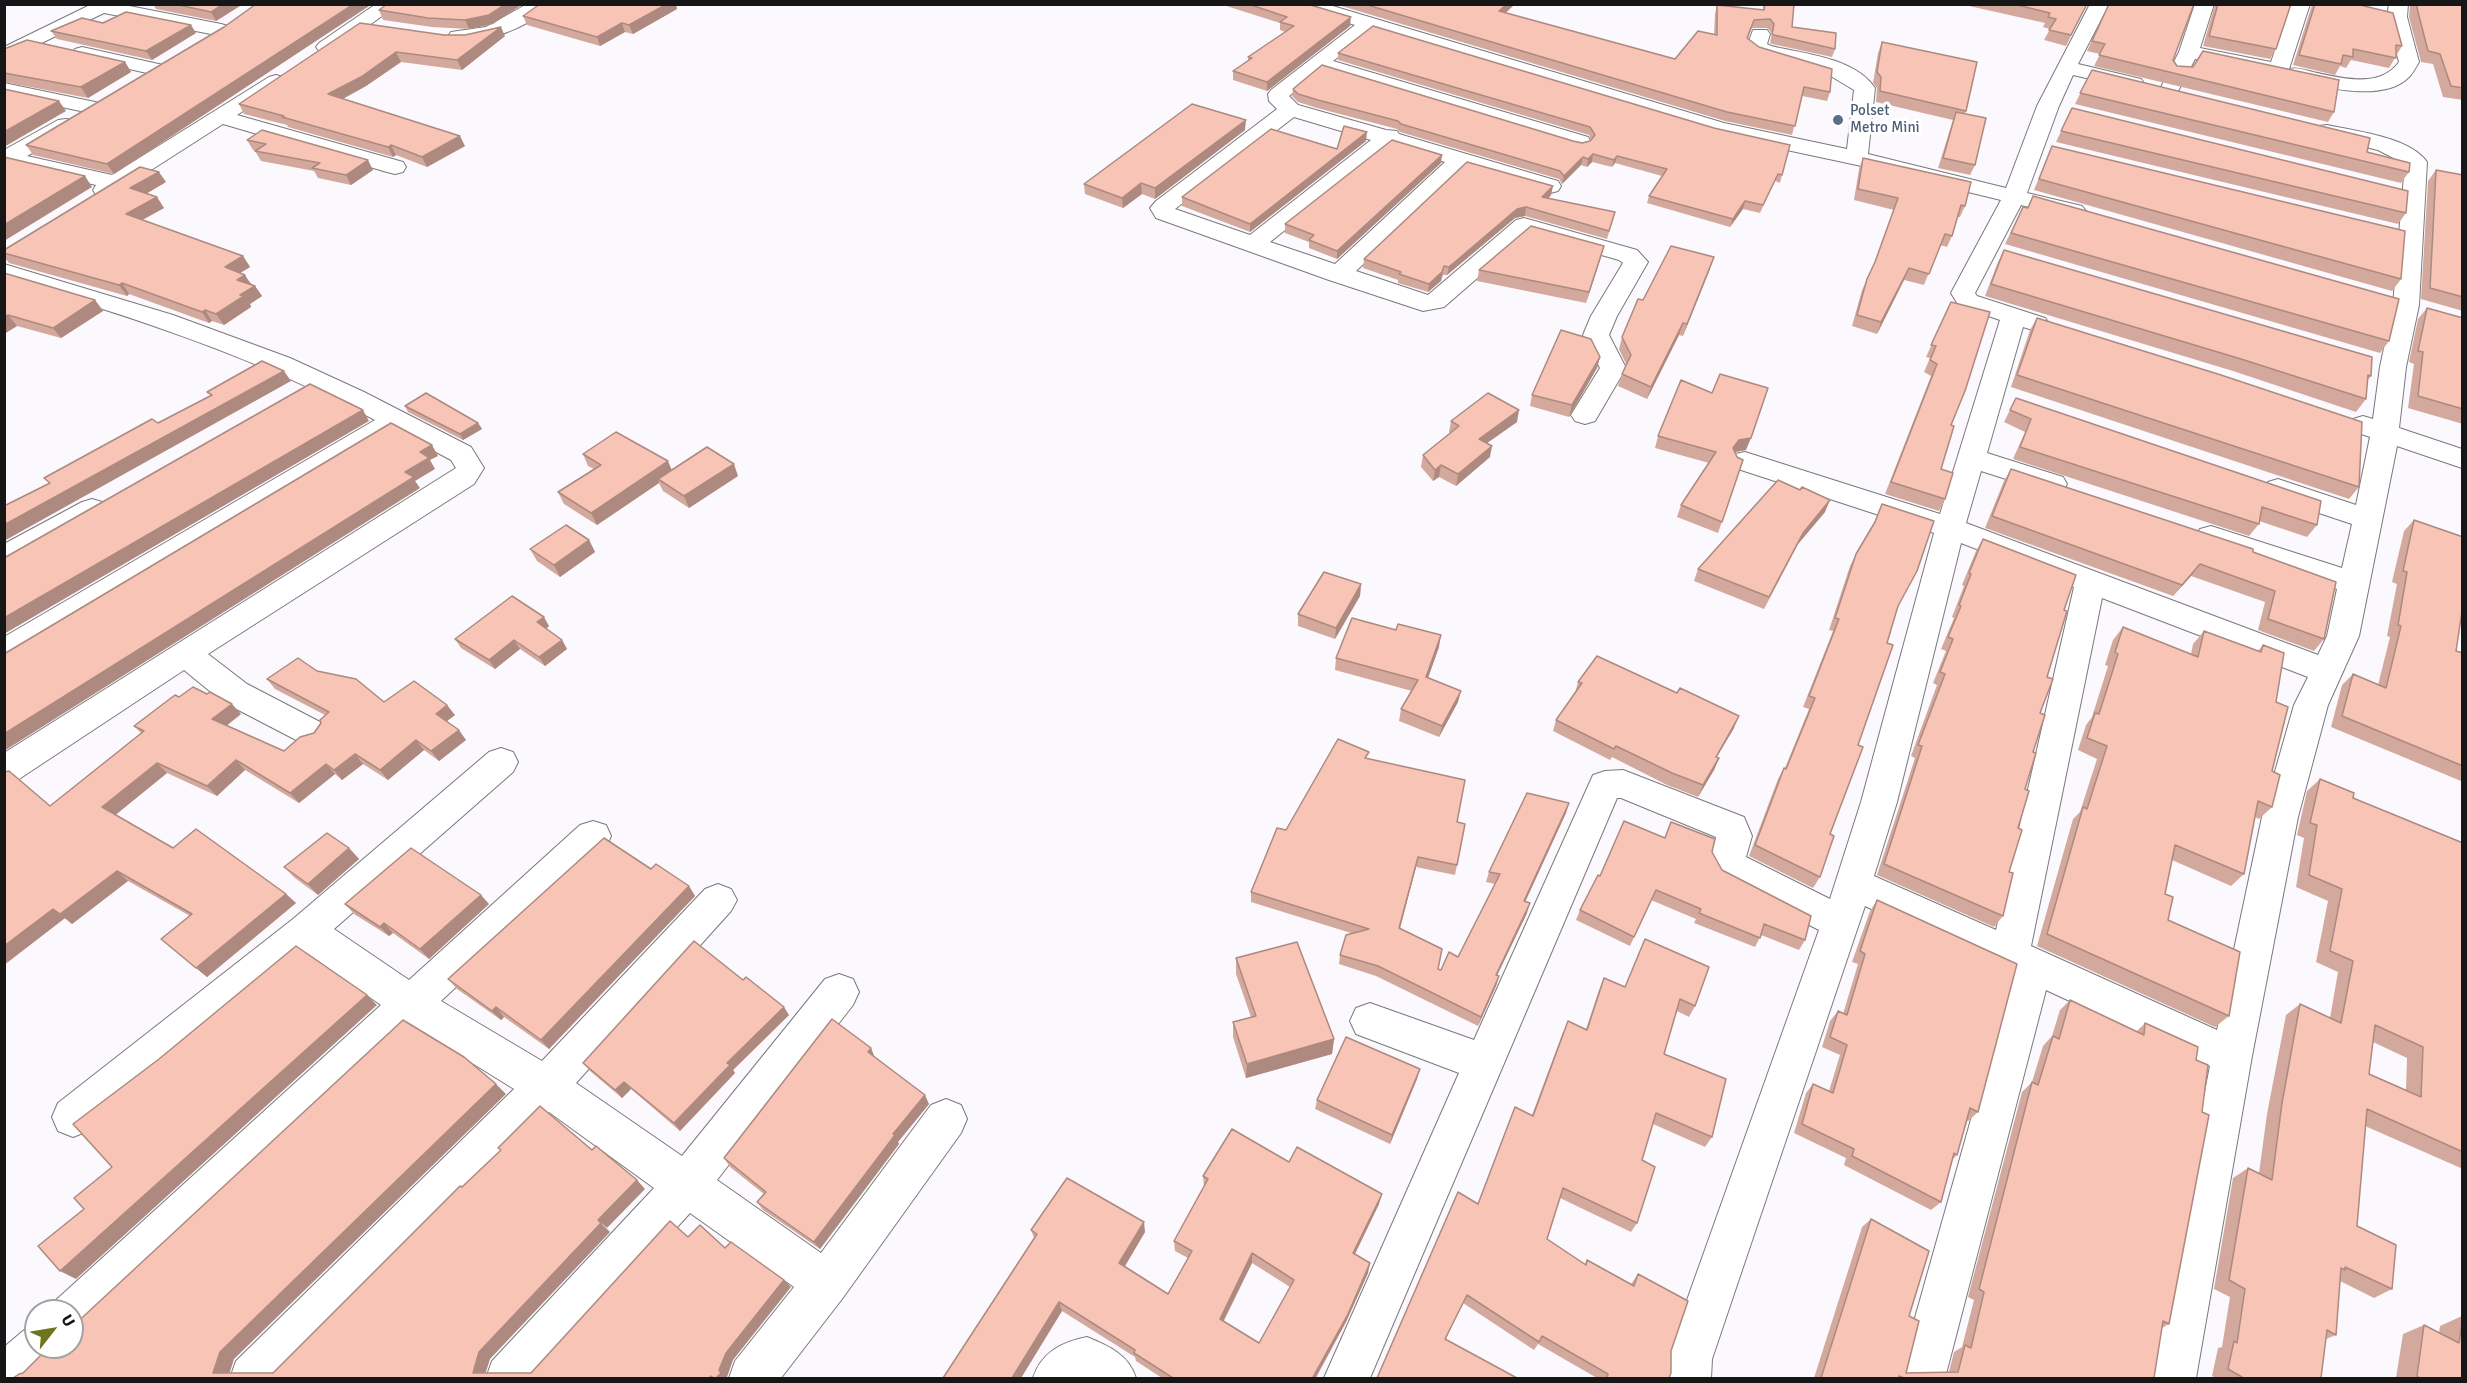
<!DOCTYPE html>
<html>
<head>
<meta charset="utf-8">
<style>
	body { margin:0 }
	#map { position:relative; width:2467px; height:1383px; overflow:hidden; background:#fbf9fe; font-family:Signika,sans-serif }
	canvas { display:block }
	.frame { position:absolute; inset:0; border:6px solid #161617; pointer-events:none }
	.north { position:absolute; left:24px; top:1299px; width:60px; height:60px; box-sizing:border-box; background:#fff; border:2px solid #a2a2a2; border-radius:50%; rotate:59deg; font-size:16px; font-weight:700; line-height:24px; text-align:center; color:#161617 }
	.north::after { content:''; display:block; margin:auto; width:21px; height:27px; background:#6e751e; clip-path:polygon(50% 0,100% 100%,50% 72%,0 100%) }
</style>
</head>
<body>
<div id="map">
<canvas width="2467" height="1383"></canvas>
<div class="frame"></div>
<div class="north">U</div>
</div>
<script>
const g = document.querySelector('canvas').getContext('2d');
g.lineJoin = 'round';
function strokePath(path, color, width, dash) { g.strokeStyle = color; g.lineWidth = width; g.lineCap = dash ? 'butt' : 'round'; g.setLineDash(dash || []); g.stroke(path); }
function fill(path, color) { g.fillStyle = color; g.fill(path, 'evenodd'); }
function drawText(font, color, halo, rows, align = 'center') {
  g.font = font + ' Signika,sans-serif'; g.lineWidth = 6; g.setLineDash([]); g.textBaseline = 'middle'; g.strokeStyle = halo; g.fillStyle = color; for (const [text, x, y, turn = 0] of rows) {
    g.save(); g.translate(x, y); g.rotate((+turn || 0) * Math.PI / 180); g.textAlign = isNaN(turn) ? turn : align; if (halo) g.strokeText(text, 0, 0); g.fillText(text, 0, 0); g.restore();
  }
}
const minor = new Path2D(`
	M 92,4 L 119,4 L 221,24 L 228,26 L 231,30 L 228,34 L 221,36 L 104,13 L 4,61 L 4,47 Z
	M 376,4 L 399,4 L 333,51 L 319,51 L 316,47 L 319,43 Z
	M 527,4 L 550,4 C 533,27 478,47 451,40 L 448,36 L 451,32 L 486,27 Z
	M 1295,4 L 1326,4 L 1724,123 L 1847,149 L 1854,90 L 1824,72 L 1757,54 L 1747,46 L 1753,30 L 1767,30 L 1770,34 L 1767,44 L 1771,46 C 1804,54 1854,57 1875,88 L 1868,154 L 2006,188 L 2037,106 L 2090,4 L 2109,4 L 2078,64 L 2141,79 L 2144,83 L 2141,87 L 2134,89 L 2073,75 L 2059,106 L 2027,193 L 2082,206 L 2086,211 L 2082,216 L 2074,218 L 2021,205 L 1975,293 L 1977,296 L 2045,318 L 2049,323 L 2045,328 L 2036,331 L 2023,327 L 1987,453 L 2063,477 L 2067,484 L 2063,491 L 2053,494 L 1981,471 L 1966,523 L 2318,655 L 2327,636 L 2337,589 L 2200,543 L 2196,536 L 2200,529 L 2211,526 L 2342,568 L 2352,524 L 2268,496 L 2264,489 L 2268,482 L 2278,479 L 2356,505 L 2370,437 L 2353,431 L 2349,425 L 2353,419 L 2363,416 L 2373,419 L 2380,367 L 2393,305 L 2405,164 L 2378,150 L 2319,136 L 2316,131 L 2319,126 L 2327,125 C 2355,131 2410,137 2427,162 L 2419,305 L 2406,367 L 2399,428 L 2462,449 L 2462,468 L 2397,446 L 2359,636 L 2328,705 L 2298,817 L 2252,1056 L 2196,1378 L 2149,1378 L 2210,1066 L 2046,990 L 1945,1378 L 1898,1378 L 2012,974 L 1865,906 L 1712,1359 L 1711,1378 L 1665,1378 L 1666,1359 L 1819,930 L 1718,878 L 1709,861 L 1716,837 L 1621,798 L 1617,798 L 1370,1378 L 1324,1378 L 1459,1073 L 1356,1034 L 1350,1021 L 1356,1008 L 1370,1003 L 1474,1040 L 1593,775 L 1605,771 L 1623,770 L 1744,817 L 1752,836 L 1746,857 L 1830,899 L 1861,802 L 1934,533 L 1735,468 L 1731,461 L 1735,454 L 1745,452 L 1940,514 L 2000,320 L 1959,306 L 1951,293 L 2001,200 L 1857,165 L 1712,134 L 1372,31 L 1333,61 L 1588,137 L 1591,142 L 1588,147 L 1580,149 L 1572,147 L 1321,70 L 1289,96 L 1298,105 L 1386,130 L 1397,131 L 1399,134 L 1558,181 L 1561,186 L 1558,191 L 1550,193 L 1465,168 L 1356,271 L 1428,295 L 1516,220 L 1524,218 L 1637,250 L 1648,262 L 1617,316 L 1609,335 L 1626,368 L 1595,421 L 1585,424 L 1575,421 L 1571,415 L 1600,368 L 1583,335 L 1591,316 L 1623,263 L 1619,260 L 1528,234 L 1444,307 L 1423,311 L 1329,280 L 1156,218 L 1150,208 L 1156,201 L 1277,109 L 1269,101 L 1268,94 L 1271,90 L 1355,25 L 1297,8 ZM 1294,117 L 1371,140 L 1250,235 L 1175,209 ZM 1391,146 L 1445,162 L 1335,264 L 1270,242 ZM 1961,543 L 2074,587 L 1996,930 L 1874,876 L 1897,802 ZM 2102,598 L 2308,677 L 2294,705 L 2262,817 L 2217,1030 L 2031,946 Z
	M 2195,4 L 2214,4 L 2200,48 L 2271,62 L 2291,4 L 2310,4 L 2289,69 C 2297,67 2305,70 2313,72 C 2340,78 2380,89 2399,62 L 2387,17 L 2389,4 L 2408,4 L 2407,17 L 2419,62 C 2416,67 2413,73 2409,77 C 2383,104 2318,86 2287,78 L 2284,75 L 2279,76 L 2195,59 L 2176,95 L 2169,97 L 2162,95 L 2159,91 L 2179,52 Z
	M 82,47 L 163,65 L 166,69 L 163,73 L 156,75 L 75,57 L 72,53 L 75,49 Z
	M 276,75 L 283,77 L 286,81 L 283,85 L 237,115 L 403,162 L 406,167 L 403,172 L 395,174 L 387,172 L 223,124 L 112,195 L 104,197 L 96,195 L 93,190 L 96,185 L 10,165 L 4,167 L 4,150 L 58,120 L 66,119 L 74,120 L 77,125 L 74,130 L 27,156 L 112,175 L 269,77 Z
	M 4,83 L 95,102 L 102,104 L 106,108 L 102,112 L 95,114 L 4,95 Z
	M 4,264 L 173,315 L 290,358 L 364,392 L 471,447 L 484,468 L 474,484 L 208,654 L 247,684 L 322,723 L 327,732 L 322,741 L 310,745 L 298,741 L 223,702 L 184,670 L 16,781 L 4,785 L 4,753 L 456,468 L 451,460 L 397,431 L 15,662 L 4,665 L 4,637 L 375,420 C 257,358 132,316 4,279 Z
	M 92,499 L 102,502 L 107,509 L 102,516 L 15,566 L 4,568 L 4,544 L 82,502 Z
	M 501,748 L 513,752 L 518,762 L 513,772 L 334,929 L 409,980 L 580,825 L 593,821 L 606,825 L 611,836 L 606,847 L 441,1001 L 542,1061 L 705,889 L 718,884 L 731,889 L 737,900 L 731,911 L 576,1083 L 682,1156 L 825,979 L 839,974 L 853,979 L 859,992 L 853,1005 L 717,1180 L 821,1253 L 931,1105 L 946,1099 L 961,1105 L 967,1119 L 961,1133 L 842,1299 L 781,1378 L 729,1378 L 735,1361 L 794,1287 L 690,1213 L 540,1378 L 486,1378 L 492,1361 L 654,1188 L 549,1112 L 286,1378 L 230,1378 L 236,1361 L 514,1089 L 414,1027 L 88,1332 L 72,1339 L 72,1311 L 51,1311 L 56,1300 L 381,1005 L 307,953 L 88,1131 L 73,1137 L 58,1131 L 52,1117 L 58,1103 L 293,919 L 489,752 Z
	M 36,1325 L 36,1347 L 62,1347 L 55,1363 L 39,1378 L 4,1378 L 4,1347 L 23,1331 Z
	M 1087,1337 C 1109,1346 1129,1355 1136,1378 L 1033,1378 C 1041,1353 1061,1342 1087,1337 Z`);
const wall = new Path2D(`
	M 153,4 L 243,4 L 216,21 L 156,9 Z
	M 256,4 L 372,4 L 114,174 L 33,155 L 26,145 L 224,27 Z
	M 387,4 L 493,24 L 469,29 L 432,27 L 383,20 L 379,10 Z
	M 1220,4 L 1307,4 L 1350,26 L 1267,91 L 1233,80 L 1233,71 L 1248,61 L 1248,57 L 1285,32 L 1280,30 L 1280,23 Z
	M 1335,4 L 1515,4 L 1505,13 L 1675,59 L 1714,35 L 1715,14 L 1717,5 L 1763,10 L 1763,4 L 1794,4 L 1792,27 L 1835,49 L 1832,57 L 1772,44 L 1770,43 L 1772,33 L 1767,28 L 1752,28 L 1748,38 L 1759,47 L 1830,92 L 1827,101 L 1802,96 L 1792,135 L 1725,121 Z
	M 1969,4 L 2087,4 L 2066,46 L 2044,40 L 2050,29 L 2043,27 L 2045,23 L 1969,6 Z
	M 2109,4 L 2173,60 L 2177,66 L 2334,112 L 2328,122 L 2094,66 L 2100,54 L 2087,51 Z
	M 2215,4 L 2291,4 L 2276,49 L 2270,59 L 2203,46 Z
	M 2356,4 L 2402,46 L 2389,68 L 2351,60 L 2346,68 L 2340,66 L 2335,75 L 2293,65 L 2312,5 Z
	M 2410,4 L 2463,4 L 2463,100 L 2443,97 L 2433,64 L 2421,62 L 2409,17 Z
	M 677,9 L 633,34 L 625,32 L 600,46 L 527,25 L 523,16 Z
	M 103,23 L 196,33 L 152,60 L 57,39 L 51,31 Z
	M 444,35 L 505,36 L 462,70 L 401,62 L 366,86 L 343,99 L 465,146 L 427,167 L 396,155 L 393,157 L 288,127 L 287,125 L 244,114 L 239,104 Z
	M 1882,42 L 1966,111 L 1965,114 L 1975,165 L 1970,175 L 1938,168 L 1953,120 L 1876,102 L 1877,88 L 1873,83 L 1878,53 Z
	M 4,49 L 125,62 L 131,72 L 88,98 L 4,82 Z
	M 1338,53 L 1782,175 L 1780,183 L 1775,181 L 1760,213 L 1743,209 L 1730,227 L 1647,203 L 1649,196 L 1662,176 L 1615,163 L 1612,167 L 1592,162 L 1587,167 L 1581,165 L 1562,184 L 1559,179 L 1400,132 L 1397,129 L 1317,108 L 1298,102 L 1292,96 L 1293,89 L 1582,143 L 1590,141 L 1591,140 L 1589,135 L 1338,60 Z
	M 2092,70 L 2367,152 L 2409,172 L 2401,183 L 2075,104 Z
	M 2072,108 L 2406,213 L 2398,224 L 2056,142 Z
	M 262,130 L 373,170 L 351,185 L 318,178 L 314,171 L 261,161 L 255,151 L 253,150 L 247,140 Z
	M 1245,130 L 1155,199 L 1142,194 L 1123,208 L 1085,194 L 1084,184 Z
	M 1366,141 L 1250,232 L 1182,206 L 1182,197 L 1337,149 Z
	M 2052,146 L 2401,279 L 2392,291 L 2034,190 Z
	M 1863,158 L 1965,206 L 1960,217 L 1957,217 L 1952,236 L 1947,247 L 1940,245 L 1924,285 L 1904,280 L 1877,334 L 1852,326 L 1862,290 L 1874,265 L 1894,210 L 1854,200 L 1859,169 Z
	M 1441,163 L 1337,259 L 1309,248 L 1309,242 L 1285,233 L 1285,224 Z
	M 2436,170 L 2463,175 L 2463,311 L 2421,299 L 2428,181 Z
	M 166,182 L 146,194 L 164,208 L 142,220 L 243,256 L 250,267 L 240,273 L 252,284 L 255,286 L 262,296 L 250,304 L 251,307 L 224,325 L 212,321 L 209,323 L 129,294 L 127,296 L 9,263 L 4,257 L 4,250 Z
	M 1551,195 L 1548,199 L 1615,212 L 1607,239 L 1525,216 L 1515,218 L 1447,275 L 1443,275 L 1441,281 L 1428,292 L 1398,283 L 1398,280 L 1363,268 L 1364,259 Z
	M 2033,196 L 2389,341 L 2380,353 L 2005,244 L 2023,207 L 2027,208 Z
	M 1604,246 L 1601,257 L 1586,303 L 1477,281 L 1479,270 Z
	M 2004,250 L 2371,376 L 2367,381 L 2366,399 L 2356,412 L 2233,371 L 1985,296 L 1998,262 Z
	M 1710,269 L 1683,336 L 1679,335 L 1647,399 L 1618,386 L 1622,374 L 1626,364 L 1619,349 L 1622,337 L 1643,300 Z
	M 4,273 L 95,300 L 103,311 L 61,338 L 17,326 L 4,334 Z
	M 1951,302 L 1951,425 L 1941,469 L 1945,499 L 1939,511 L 1885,494 L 1931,376 L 1924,372 L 1930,358 L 1926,357 Z
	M 2427,308 L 2463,318 L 2463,424 L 2408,408 L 2414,364 L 2409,362 L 2418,319 Z
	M 2037,318 L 2359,487 L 2349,499 L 2011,387 L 2030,330 Z
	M 1600,357 L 1597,368 L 1569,417 L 1530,406 L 1532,395 Z
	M 2016,398 L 2317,525 L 2307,537 L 2259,521 L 2259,524 L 2249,536 L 2013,459 L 2025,432 L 2004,422 Z
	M 405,406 L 478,423 L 482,429 L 463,440 L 408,412 Z
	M 1451,421 L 1517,422 L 1487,443 L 1490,457 L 1456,486 L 1439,477 L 1433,481 L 1421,467 L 1423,455 L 1450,433 L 1449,432 Z
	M 1658,436 L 1746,450 L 1735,452 L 1737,457 L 1743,460 L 1718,533 L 1677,517 L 1681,505 L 1709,463 L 1655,448 Z
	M 583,454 L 672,470 L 738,476 L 689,508 L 663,491 L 659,483 L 597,525 L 564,504 L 558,492 L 594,469 L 588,466 Z
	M 2011,469 L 2253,552 L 2324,639 L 2314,651 L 2258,630 L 2265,602 L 2191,576 L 2173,596 L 1985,528 L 2004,481 Z
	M 1882,504 L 1898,606 L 1858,745 L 1830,834 L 1820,877 L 1813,888 L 1749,856 L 1778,779 L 1784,768 L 1785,768 L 1809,709 L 1803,707 L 1833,631 L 1829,630 L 1850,566 L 1856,554 L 1872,528 Z
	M 1825,512 L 1798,544 L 1764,609 L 1694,581 L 1698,569 Z
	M 2414,520 L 2462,536 L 2463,533 L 2463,618 L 2461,617 L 2456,651 L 2463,653 L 2463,780 L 2461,781 L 2331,727 L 2342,685 L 2353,674 L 2378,685 L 2390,637 L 2387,636 L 2397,584 L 2392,582 L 2404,531 Z
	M 1983,539 L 2064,610 L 2047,677 L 2025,789 L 2009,872 L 2003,916 L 1994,927 L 1877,875 L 1915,758 L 1911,756 L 1937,685 L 1933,683 L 1946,651 L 1941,649 L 1954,618 L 1952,617 L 1964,586 L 1962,585 L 1976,551 Z
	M 589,540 L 595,552 L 560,577 L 537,561 L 530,549 Z
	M 1361,584 L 1360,596 L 1335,639 L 1298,626 L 1298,614 Z
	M 549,626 L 546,629 L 562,640 L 567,649 L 545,666 L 520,649 L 495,669 L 461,648 L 455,639 Z
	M 2123,627 L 2191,654 L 2193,644 L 2204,631 L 2258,651 L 2263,645 L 2276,702 L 2272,771 L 2272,807 L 2259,819 L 2255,817 L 2244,874 L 2231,886 L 2172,860 L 2165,894 L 2168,920 L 2229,1016 L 2215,1027 L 2037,946 L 2073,819 L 2080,812 L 2097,759 L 2078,750 L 2086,725 L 2092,717 L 2108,666 L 2105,665 L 2113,640 Z
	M 1439,647 L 1428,678 L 1458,702 L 1439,737 L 1399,721 L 1401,709 L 1412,691 L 1335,670 L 1336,658 Z
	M 317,671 L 384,702 L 455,715 L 447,721 L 466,740 L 439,761 L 424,750 L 388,780 L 363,764 L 342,780 L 335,774 L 299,803 L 245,770 L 217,796 L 167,773 L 115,815 L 173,848 L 286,894 L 296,903 L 207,977 L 161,939 L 190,916 L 128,881 L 72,924 L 65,918 L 4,965 L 4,772 L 50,806 L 141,733 L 134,726 L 179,697 L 241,714 L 226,726 L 284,751 L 314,733 L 325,715 L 275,689 L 267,679 Z
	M 1578,682 L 1734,728 L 1717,757 L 1719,758 L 1714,770 L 1698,797 L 1667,785 L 1612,757 L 1610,760 L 1553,731 L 1556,720 L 1575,693 Z
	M 1368,759 L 1457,822 L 1457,865 L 1455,875 L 1416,867 L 1400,929 L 1438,969 L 1441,970 L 1458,957 L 1495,884 L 1486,882 L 1489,872 L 1569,803 L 1566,813 L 1525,901 L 1527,913 L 1497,975 L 1499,976 L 1496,986 L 1478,1026 L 1376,976 L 1339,964 L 1340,955 L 1351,933 L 1251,902 L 1251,892 L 1286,830 Z
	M 2320,779 L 2353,798 L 2463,843 L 2463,1169 L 2365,1126 L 2357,1226 L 2392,1289 L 2374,1298 L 2340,1281 L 2336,1335 L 2326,1339 L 2321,1378 L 2216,1378 L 2212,1376 L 2218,1348 L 2222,1347 L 2230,1297 L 2214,1289 L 2233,1178 L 2248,1168 L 2259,1173 L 2267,1114 L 2286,1015 L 2300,1004 L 2330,1018 L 2338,972 L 2316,962 L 2328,901 L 2296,887 L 2304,838 L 2297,835 L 2307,791 ZM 2373,1042 L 2407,1058 L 2406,1090 L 2369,1074 Z
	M 1671,822 L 1712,852 L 1722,870 L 1805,940 L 1799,950 L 1761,935 L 1755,947 L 1694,923 L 1696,919 L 1651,900 L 1630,946 L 1576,920 L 1580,910 L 1600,876 L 1665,838 Z
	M 349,848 L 359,859 L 318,895 L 295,878 L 284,867 Z
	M 651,869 L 689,886 L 695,896 L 549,1049 L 504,1017 L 501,1020 L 457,989 L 448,979 Z
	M 1877,900 L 1978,1112 L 1968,1121 L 1967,1121 L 1957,1155 L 1953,1159 L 1941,1202 L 1931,1210 L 1844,1165 L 1846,1158 L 1794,1133 L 1806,1093 L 1813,1084 L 1829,1091 L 1840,1055 L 1822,1047 L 1830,1021 L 1838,1011 L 1843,1014 L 1858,964 L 1852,962 L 1870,911 Z
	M 345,904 L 489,904 L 429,959 L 393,933 L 389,936 L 354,914 Z
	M 1645,939 L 1695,1006 L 1689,1017 L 1677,1011 L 1664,1054 L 1712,1137 L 1705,1147 L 1653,1124 L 1642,1160 L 1637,1223 L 1631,1232 L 1560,1198 L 1547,1239 L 1585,1264 L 1587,1260 L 1631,1284 L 1638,1274 L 1671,1351 L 1669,1378 L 1597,1378 L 1538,1344 L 1534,1350 L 1463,1303 L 1446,1339 L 1377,1378 L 1478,1204 L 1532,1115 L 1563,1032 L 1586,1029 L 1599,990 L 1604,978 L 1625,987 Z
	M 1236,958 L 1334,1039 L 1332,1054 L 1246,1078 L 1233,1037 L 1233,1022 L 1251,1017 L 1236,974 Z
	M 743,980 L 789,1015 L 733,1070 L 735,1073 L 680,1131 L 631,1089 L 622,1098 L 590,1071 L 583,1063 Z
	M 2070,1000 L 2136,1032 L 2145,1023 L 2169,1324 L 2162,1328 L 2154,1378 L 1814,1378 L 1862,1227 L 1871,1219 L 1909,1316 L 1906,1373 L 1949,1372 L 1954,1352 L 1962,1347 L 1974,1300 L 1968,1297 L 2022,1092 L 2032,1082 L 2043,1046 L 2052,1036 L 2060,1010 Z
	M 875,1057 L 929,1104 L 898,1142 L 899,1144 L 820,1249 L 763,1210 L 757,1202 L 764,1194 L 730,1167 L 724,1158 Z
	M 1417,1079 L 1390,1144 L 1315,1109 L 1317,1100 Z
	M 1289,1162 L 1379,1204 L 1355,1254 L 1368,1273 L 1346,1322 L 1316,1378 L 1162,1378 L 1136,1361 L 1135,1357 L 1062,1311 L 1021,1378 L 943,1378 L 1034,1238 L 1031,1230 L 1145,1232 L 1124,1267 L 1168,1294 L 1188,1258 L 1175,1251 L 1174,1241 L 1204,1187 L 1203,1176 ZM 1252,1263 L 1290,1287 L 1259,1343 L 1224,1321 Z
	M 2462,1316 L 2463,1378 L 2396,1378 L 2403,1334 L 2424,1325 L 2439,1333 L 2440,1326 Z`);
const shadedWall = new Path2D(`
	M 223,4 L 243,4 L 216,21 L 211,12 Z
	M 354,4 L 372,4 L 114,174 L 107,164 Z
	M 506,4 L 523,4 L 493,24 L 469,29 L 465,20 Z
	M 667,4 L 676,4 L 677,9 L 633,34 L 629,25 Z
	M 1507,4 L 1515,4 L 1498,20 L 1499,11 Z
	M 1351,17 L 1350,26 L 1267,91 L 1267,82 Z
	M 622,23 L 625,32 L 600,46 L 597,37 Z
	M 191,25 L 196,33 L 152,60 L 146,51 Z
	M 501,27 L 505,36 L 462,70 L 457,60 Z
	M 396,52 L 401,62 L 366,86 L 333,104 L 328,94 Z
	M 125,62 L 131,72 L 88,98 L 81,87 Z
	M 59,101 L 66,111 L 4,147 L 4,132 Z
	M 1246,120 L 1245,130 L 1155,199 L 1155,188 Z
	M 1367,132 L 1366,141 L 1250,232 L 1250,224 Z
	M 460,136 L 465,146 L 427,167 L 422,157 Z
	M 391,145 L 396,155 L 393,157 L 388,147 Z
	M 1593,154 L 1592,162 L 1587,167 L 1588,159 Z
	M 1442,155 L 1441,163 L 1337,259 L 1337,251 Z
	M 1617,156 L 1615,163 L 1612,167 L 1614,160 Z
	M 1583,157 L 1581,165 L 1562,184 L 1564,176 Z
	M 368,160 L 373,170 L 351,185 L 346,175 Z
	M 159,172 L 166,182 L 137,199 L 130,188 Z
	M 85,176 L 92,187 L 4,241 L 4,225 Z
	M 1141,183 L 1142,194 L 1123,208 L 1122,198 Z
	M 1553,186 L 1551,195 L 1540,206 L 1542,197 Z
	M 157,197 L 164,208 L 133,225 L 126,214 Z
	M 1745,201 L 1743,209 L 1730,227 L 1733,219 Z
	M 1526,207 L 1525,216 L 1515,218 L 1447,275 L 1449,267 L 1517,209 Z
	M 1604,246 L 1601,257 L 1586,303 L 1589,292 Z
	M 243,256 L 250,267 L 232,278 L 225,267 Z
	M 1714,257 L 1710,269 L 1683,336 L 1687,324 Z
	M 1444,266 L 1441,281 L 1428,292 L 1429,284 Z
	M 1909,268 L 1904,280 L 1877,334 L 1881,322 Z
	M 245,275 L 252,286 L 237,280 Z
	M 122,283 L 129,294 L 127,296 L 119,285 Z
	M 255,286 L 262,296 L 250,304 L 251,307 L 224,325 L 216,314 L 240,295 Z
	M 95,300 L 103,311 L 61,338 L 53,328 Z
	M 205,310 L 212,321 L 209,323 L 202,312 Z
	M 8,315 L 17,326 L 4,334 L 4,317 Z
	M 1683,323 L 1679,335 L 1647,399 L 1651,387 Z
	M 1600,357 L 1597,368 L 1569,417 L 1572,405 Z
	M 284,371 L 291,381 L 4,541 L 4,525 Z
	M 363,410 L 369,421 L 4,634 L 4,618 Z
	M 1519,410 L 1517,422 L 1477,450 L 1479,439 Z
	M 478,423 L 482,429 L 463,440 L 460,434 Z
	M 1751,438 L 1746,450 L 1735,452 L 1733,448 L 1739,440 Z
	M 432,445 L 438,456 L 430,460 L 435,469 L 415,481 L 420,488 L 4,751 L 4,734 L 405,472 L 420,452 Z
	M 1492,446 L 1490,457 L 1456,486 L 1458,474 Z
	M 668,461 L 673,473 L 658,479 L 659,483 L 597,525 L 591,513 Z
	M 734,464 L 738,476 L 689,508 L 684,496 Z
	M 1441,465 L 1439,477 L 1433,481 L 1435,470 Z
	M 1830,500 L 1825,512 L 1798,544 L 1764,609 L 1803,533 Z
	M 589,540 L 595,552 L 560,577 L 554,565 Z
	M 2200,564 L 2191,576 L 2173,596 L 2182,585 Z
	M 1361,584 L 1360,596 L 1335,639 L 1336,628 Z
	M 544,617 L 549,626 L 542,632 L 537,622 Z
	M 1441,635 L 1439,647 L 1424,689 L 1426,677 Z
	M 514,640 L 520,649 L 495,669 L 489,660 Z
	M 562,640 L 567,649 L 545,666 L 539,657 Z
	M 1461,691 L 1458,702 L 1439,737 L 1442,726 Z
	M 232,704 L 241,714 L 221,730 L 212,719 Z
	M 447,705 L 455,715 L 443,724 L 436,714 Z
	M 1739,716 L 1734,728 L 1710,768 L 1716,757 Z
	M 459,730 L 466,740 L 439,761 L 431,751 Z
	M 416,740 L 424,750 L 388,780 L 380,770 Z
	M 355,754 L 363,764 L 342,780 L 334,770 Z
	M 1719,758 L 1714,770 L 1698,797 L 1703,785 Z
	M 236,760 L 245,770 L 217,796 L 207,786 Z
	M 157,763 L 167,773 L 113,817 L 102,807 Z
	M 326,764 L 335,774 L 299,803 L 290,793 Z
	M 1569,803 L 1566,813 L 1521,911 L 1524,901 Z
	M 349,848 L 359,859 L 318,895 L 308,884 Z
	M 1418,857 L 1416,867 L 1397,938 L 1399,928 Z
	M 117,871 L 128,881 L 72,924 L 60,914 Z
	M 689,886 L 695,896 L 549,1049 L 541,1040 Z
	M 286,894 L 296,903 L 207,977 L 196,968 Z
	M 481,895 L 489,904 L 429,959 L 420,949 Z
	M 1530,903 L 1527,913 L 1493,984 L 1496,975 Z
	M 53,909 L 65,918 L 4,965 L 4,946 Z
	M 384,923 L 393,933 L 389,936 L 380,927 Z
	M 1499,976 L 1496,986 L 1478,1026 L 1481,1017 Z
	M 367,995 L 377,1005 L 76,1279 L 60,1271 Z
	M 496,1007 L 504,1017 L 501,1020 L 492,1011 Z
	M 784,1007 L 789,1015 L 733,1070 L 735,1073 L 680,1131 L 674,1123 L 727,1063 Z
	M 1334,1039 L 1332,1054 L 1246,1078 L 1247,1064 Z
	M 871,1048 L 875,1058 L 868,1052 Z
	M 1420,1069 L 1417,1079 L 1390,1144 L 1392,1135 Z
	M 624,1082 L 631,1089 L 622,1098 L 615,1090 Z
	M 496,1084 L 506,1094 L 234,1359 L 228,1378 L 213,1373 L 220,1352 Z
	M 925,1095 L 929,1104 L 898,1142 L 899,1144 L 820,1249 L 814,1242 L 893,1134 Z
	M 637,1180 L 645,1189 L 607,1228 L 598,1220 Z
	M 1382,1194 L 1379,1204 L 1351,1262 L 1353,1253 Z
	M 1144,1222 L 1145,1232 L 1121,1273 L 1119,1263 Z
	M 601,1223 L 610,1232 L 490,1359 L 484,1378 L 473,1373 L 479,1352 Z
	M 1252,1253 L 1252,1263 L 1220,1327 L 1220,1319 Z
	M 1370,1263 L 1368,1273 L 1346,1322 L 1315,1378 L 1313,1378 Z
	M 784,1280 L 791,1287 L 733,1360 L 727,1377 L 728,1378 L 716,1378 L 726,1353 Z
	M 1059,1302 L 1062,1311 L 1021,1378 L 1012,1378 Z`);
const building = new Path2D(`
	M 174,4 L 223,4 L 211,12 Z
	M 256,4 L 354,4 L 107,164 L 26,145 L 224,27 Z
	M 387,4 L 506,4 L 489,15 L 465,20 L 428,18 L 379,10 Z
	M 540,4 L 667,4 L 629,25 L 622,23 L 597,37 L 523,16 Z
	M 1248,4 L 1307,4 L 1351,17 L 1267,82 L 1233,71 L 1252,58 L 1248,57 L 1294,26 L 1280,22 L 1287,17 Z
	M 1364,4 L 1507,4 L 1499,11 L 1675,59 L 1698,31 L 1717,35 L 1717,5 L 1764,10 L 1765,4 L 1794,4 L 1792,27 L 1836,33 L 1835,49 L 1774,35 L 1772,34 L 1774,24 L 1770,19 L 1754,20 L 1747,38 L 1759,47 L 1832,69 L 1830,92 L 1804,87 L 1795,126 L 1727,112 Z
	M 2013,4 L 2087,4 L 2071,35 L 2049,30 L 2056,19 L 2048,17 L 2050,13 Z
	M 2109,4 L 2194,4 L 2173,60 L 2177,66 L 2193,67 L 2203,51 L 2339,80 L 2334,112 L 2099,55 L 2105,44 L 2092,41 Z
	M 2218,4 L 2291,4 L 2276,49 L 2209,36 Z
	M 2315,4 L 2356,4 L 2393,13 L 2402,46 L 2396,45 L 2396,58 L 2353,49 L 2353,57 L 2343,55 L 2341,64 L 2299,55 Z
	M 2416,4 L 2463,4 L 2463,88 L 2451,86 L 2440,54 L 2428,51 Z
	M 126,12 L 191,25 L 146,51 L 51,31 L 82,18 L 103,23 Z
	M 360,23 L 444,35 L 465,35 L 501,27 L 457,60 L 396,52 L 361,77 L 328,94 L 460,136 L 422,157 L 391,145 L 388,147 L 282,117 L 284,116 L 239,104 Z
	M 1373,26 L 1714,128 L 1790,145 L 1782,175 L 1778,174 L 1763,205 L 1745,201 L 1733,219 L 1649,196 L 1667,169 L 1617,156 L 1614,160 L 1593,154 L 1588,159 L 1583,157 L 1564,176 L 1560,171 L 1401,124 L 1398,121 L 1318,100 L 1298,94 L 1293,89 L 1322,65 L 1573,141 L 1582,143 L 1590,141 L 1595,135 L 1590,127 L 1338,53 Z
	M 27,40 L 125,62 L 81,87 L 4,73 L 4,49 Z
	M 1882,42 L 1977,62 L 1966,111 L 1880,91 L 1881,77 L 1877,72 Z
	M 2092,70 L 2370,138 L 2367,152 L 2410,163 L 2409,172 L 2080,93 Z
	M 4,89 L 59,101 L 4,132 Z
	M 1192,104 L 1246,120 L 1155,188 L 1141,183 L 1122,198 L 1084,184 Z
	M 2072,108 L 2408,191 L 2406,213 L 2061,131 Z
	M 1956,112 L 1986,118 L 1975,165 L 1943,158 Z
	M 1344,126 L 1367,132 L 1250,224 L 1182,197 L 1271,129 L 1337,149 Z
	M 262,130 L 368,160 L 346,175 L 312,168 L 320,163 L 255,151 L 266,144 L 247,140 Z
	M 1392,140 L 1442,155 L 1337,251 L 1309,240 L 1314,235 L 1285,224 Z
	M 2052,146 L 2405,231 L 2401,279 L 2039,179 Z
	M 4,157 L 85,176 L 4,225 Z
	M 1863,158 L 1971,182 L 1965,206 L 1961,205 L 1952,236 L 1945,234 L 1929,274 L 1909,268 L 1881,322 L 1857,315 L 1867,279 L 1875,262 L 1898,198 L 1858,189 Z
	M 1467,162 L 1553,186 L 1542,197 L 1615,212 L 1609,231 L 1526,207 L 1517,209 L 1449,267 L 1444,266 L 1442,272 L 1429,284 L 1399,274 L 1401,272 L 1364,259 Z
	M 140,167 L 159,172 L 130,188 L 157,197 L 126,214 L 243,256 L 225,267 L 245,275 L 237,280 L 255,286 L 240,295 L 244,296 L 216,314 L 205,310 L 202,312 L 122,283 L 119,285 L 4,253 L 4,250 Z
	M 2436,170 L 2463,175 L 2463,297 L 2430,288 Z
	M 2033,196 L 2399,299 L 2389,341 L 2011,233 L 2023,207 L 2028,208 Z
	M 1531,226 L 1604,246 L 1589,292 L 1479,270 Z
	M 1671,246 L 1714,257 L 1687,324 L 1683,323 L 1651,387 L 1622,374 L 1631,355 L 1622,337 L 1638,299 L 1643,300 Z
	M 2004,250 L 2372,357 L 2371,376 L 2368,375 L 2366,399 L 2241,359 L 1991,284 Z
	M 4,273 L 95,300 L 53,328 L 8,315 L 4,317 Z
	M 1951,302 L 1990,312 L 1965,391 L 1951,425 L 1954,426 L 1941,469 L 1953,473 L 1945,499 L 1891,482 L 1937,364 L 1930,360 L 1936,346 L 1931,345 Z
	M 2427,308 L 2463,318 L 2463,409 L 2418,396 L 2423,352 L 2418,351 Z
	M 2037,318 L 2221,375 L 2362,422 L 2359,487 L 2017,375 Z
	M 1561,330 L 1591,339 L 1600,357 L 1572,405 L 1532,395 Z
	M 262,361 L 284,371 L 4,525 L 4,506 L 50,483 L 44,478 L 152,419 L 158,423 L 212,395 L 207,392 Z
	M 1720,374 L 1768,388 L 1751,438 L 1739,440 L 1733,448 L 1737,457 L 1743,460 L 1722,522 L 1681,505 L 1716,452 L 1658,436 L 1681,380 L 1712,393 Z
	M 310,384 L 363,410 L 4,618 L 4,558 Z
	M 426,393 L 478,423 L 460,434 L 405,406 Z
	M 1488,393 L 1519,410 L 1479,439 L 1492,446 L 1458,474 L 1441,465 L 1435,470 L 1423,455 L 1459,426 L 1451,421 Z
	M 2016,398 L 2321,501 L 2317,525 L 2262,507 L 2259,524 L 2020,447 L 2031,419 L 2010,410 Z
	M 391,423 L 432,445 L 420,452 L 429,458 L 405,472 L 414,477 L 4,734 L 4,654 Z
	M 616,432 L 668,461 L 591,513 L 558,492 L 601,465 L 583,454 Z
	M 707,447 L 734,464 L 684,496 L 658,479 Z
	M 2011,469 L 2253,549 L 2253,552 L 2336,582 L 2324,639 L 2268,619 L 2275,591 L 2200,564 L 2182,585 L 1992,516 Z
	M 1778,480 L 1800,490 L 1802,487 L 1830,500 L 1803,533 L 1769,597 L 1698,569 Z
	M 1882,504 L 1934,521 L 1917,571 L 1898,606 L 1887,643 L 1893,645 L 1858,745 L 1863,747 L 1830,834 L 1834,836 L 1820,877 L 1755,845 L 1784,768 L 1786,769 L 1815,698 L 1809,696 L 1839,619 L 1835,618 L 1856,554 L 1875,522 Z
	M 2414,520 L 2463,537 L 2463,605 L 2456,651 L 2463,653 L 2463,766 L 2342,716 L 2353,674 L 2386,688 L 2401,626 L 2398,625 L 2407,572 L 2403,571 Z
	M 566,525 L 589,540 L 554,565 L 530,549 Z
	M 1983,539 L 2076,575 L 2064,610 L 2067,611 L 2047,677 L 2053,679 L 2040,713 L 2045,715 L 2033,752 L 2036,753 L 2025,789 L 2029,791 L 2018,828 L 2022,830 L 2009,872 L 2013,873 L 2003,916 L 1884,864 L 1922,746 L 1918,745 L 1945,674 L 1940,672 L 1953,639 L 1948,637 L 1961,606 L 1959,605 L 1971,574 L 1969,573 Z
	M 1324,572 L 1361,584 L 1336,628 L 1298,614 Z
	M 512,596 L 544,617 L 537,622 L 562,640 L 539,657 L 514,640 L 489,660 L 455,639 Z
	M 1352,618 L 1396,630 L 1398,624 L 1441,635 L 1426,677 L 1461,691 L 1442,726 L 1401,709 L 1418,680 L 1336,658 Z
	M 2123,627 L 2198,657 L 2204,631 L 2261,652 L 2263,645 L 2284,653 L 2276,702 L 2288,707 L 2272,771 L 2280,775 L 2272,807 L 2258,801 L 2244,874 L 2175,845 L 2165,894 L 2173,897 L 2168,920 L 2240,952 L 2229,1016 L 2047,934 L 2083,807 L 2087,809 L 2107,746 L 2087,738 L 2095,713 L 2099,714 L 2118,654 L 2115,652 Z
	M 1597,656 L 1677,693 L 1680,688 L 1739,716 L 1716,757 L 1719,758 L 1703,785 L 1672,773 L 1616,746 L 1614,749 L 1556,720 L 1582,683 L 1578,682 Z
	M 298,658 L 317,671 L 356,679 L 384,702 L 414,681 L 447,705 L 436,714 L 459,730 L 431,751 L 416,740 L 380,770 L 355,754 L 334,770 L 326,764 L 290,793 L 236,760 L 207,786 L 157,763 L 102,807 L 173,848 L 196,829 L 286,894 L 196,968 L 161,939 L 192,914 L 117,871 L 60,914 L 53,909 L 4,946 L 4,772 L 9,771 L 50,806 L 144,731 L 134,726 L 175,695 L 179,697 L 193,687 L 207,694 L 210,692 L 232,704 L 212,719 L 284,751 L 300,737 L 314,733 L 321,723 L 320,720 L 329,712 L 267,679 Z
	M 1338,739 L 1369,752 L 1365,758 L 1465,780 L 1457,822 L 1465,824 L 1457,865 L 1418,857 L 1399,928 L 1442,949 L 1438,969 L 1441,970 L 1449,952 L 1458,957 L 1500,874 L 1489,872 L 1527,793 L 1569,803 L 1524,901 L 1530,903 L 1496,975 L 1499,976 L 1481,1017 L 1378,966 L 1340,955 L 1346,935 L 1369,929 L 1251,892 L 1277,828 L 1286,830 Z
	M 2320,779 L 2354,793 L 2353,798 L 2463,843 L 2463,1152 L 2367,1109 L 2357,1226 L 2396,1245 L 2392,1289 L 2345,1267 L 2345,1270 L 2341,1268 L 2336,1335 L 2327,1330 L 2321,1378 L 2242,1378 L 2242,1377 L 2228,1369 L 2234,1341 L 2237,1343 L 2245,1289 L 2229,1280 L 2248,1168 L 2272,1180 L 2282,1103 L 2300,1004 L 2341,1023 L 2353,961 L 2330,951 L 2342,889 L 2309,875 L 2317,825 L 2310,823 ZM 2375,1025 L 2423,1047 L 2421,1097 L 2369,1074 Z
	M 1624,821 L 1665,838 L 1671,822 L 1715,839 L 1712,852 L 1722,870 L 1811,916 L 1805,940 L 1764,924 L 1760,938 L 1699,913 L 1701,909 L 1656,890 L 1634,937 L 1580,910 L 1598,875 L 1600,876 Z
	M 327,833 L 349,848 L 308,884 L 284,867 Z
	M 604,838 L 651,869 L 656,864 L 689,886 L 541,1040 L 496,1007 L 492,1011 L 448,979 Z
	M 411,848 L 481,895 L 420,949 L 384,923 L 380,927 L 345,904 Z
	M 1877,900 L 2017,964 L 1978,1112 L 1970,1108 L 1957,1155 L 1954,1153 L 1941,1202 L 1852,1156 L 1854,1149 L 1802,1124 L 1813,1084 L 1833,1093 L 1847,1045 L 1830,1037 L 1838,1011 L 1847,1015 L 1865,954 L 1860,951 Z
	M 1645,939 L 1709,967 L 1695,1006 L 1680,999 L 1664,1054 L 1726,1079 L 1712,1137 L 1656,1113 L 1642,1160 L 1655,1167 L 1637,1223 L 1563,1188 L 1547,1239 L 1586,1265 L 1587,1260 L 1634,1286 L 1638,1274 L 1688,1301 L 1671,1351 L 1671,1373 L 1669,1378 L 1607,1378 L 1608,1374 L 1542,1336 L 1539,1342 L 1467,1295 L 1445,1339 L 1517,1378 L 1377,1378 L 1458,1192 L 1478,1204 L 1515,1107 L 1533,1116 L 1568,1021 L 1587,1030 L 1604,978 L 1625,987 Z
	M 694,941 L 743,980 L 746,977 L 784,1007 L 727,1063 L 730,1065 L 674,1123 L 624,1082 L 615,1090 L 583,1063 Z
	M 1297,942 L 1334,1039 L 1247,1064 L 1233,1022 L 1256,1016 L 1236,958 Z
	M 296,946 L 367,995 L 60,1271 L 38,1246 L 84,1209 L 74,1198 L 112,1167 L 73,1124 L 159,1059 Z
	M 2070,1000 L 2144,1035 L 2145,1023 L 2198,1047 L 2196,1060 L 2208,1065 L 2202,1112 L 2209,1115 L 2169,1324 L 2163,1321 L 2154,1378 L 1904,1378 L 1899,1376 L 1898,1378 L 1821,1378 L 1871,1219 L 1929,1251 L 1909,1316 L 1919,1321 L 1906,1373 L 1958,1372 L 1965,1345 L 1971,1348 L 1984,1292 L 1979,1289 L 2032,1082 L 2038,1085 L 2053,1036 L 2059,1039 Z
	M 832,1019 L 871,1048 L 868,1052 L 925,1095 L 893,1134 L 895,1135 L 814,1242 L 757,1202 L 766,1192 L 724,1158 Z
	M 403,1020 L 464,1057 L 496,1084 L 220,1352 L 213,1373 L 273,1373 L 460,1186 L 462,1187 L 501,1150 L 498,1148 L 540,1106 L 592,1150 L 596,1146 L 637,1180 L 598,1220 L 601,1223 L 479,1352 L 473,1373 L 531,1373 L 670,1221 L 688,1237 L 700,1225 L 725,1248 L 731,1242 L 784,1280 L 726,1353 L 719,1370 L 721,1373 L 716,1378 L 714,1378 L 711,1376 L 709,1378 L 13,1378 L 19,1374 L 23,1373 L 49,1347 L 72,1347 L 72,1327 Z
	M 1346,1037 L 1420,1069 L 1392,1135 L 1317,1100 Z
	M 1232,1129 L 1289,1162 L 1297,1147 L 1382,1194 L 1353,1253 L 1370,1263 L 1348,1314 L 1313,1377 L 1316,1378 L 1173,1378 L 1134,1353 L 1135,1350 L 1059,1302 L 1012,1378 L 943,1378 L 1037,1234 L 1031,1230 L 1067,1178 L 1144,1222 L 1119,1263 L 1168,1294 L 1192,1251 L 1174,1241 L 1208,1179 L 1203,1176 ZM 1252,1253 L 1294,1280 L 1259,1343 L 1220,1319 Z
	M 2463,1316 L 2463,1378 L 2420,1378 L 2417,1376 L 2424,1325 L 2459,1343 Z`);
const markers = [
	[1838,120,6,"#5c6f8a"]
];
const farServicenames = [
	["Polset",1850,111],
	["Metro Mini",1850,128]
];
strokePath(minor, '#7a787c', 2);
fill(minor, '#fff');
fill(wall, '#d4a99d');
fill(shadedWall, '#ad897f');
fill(building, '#f7c4b6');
strokePath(building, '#ad897f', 1.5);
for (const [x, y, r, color] of markers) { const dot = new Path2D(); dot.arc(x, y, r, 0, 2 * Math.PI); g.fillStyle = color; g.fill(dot); strokePath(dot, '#fff', 2); }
drawText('15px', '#4e5e75', '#fff', farServicenames, 'left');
</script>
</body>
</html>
